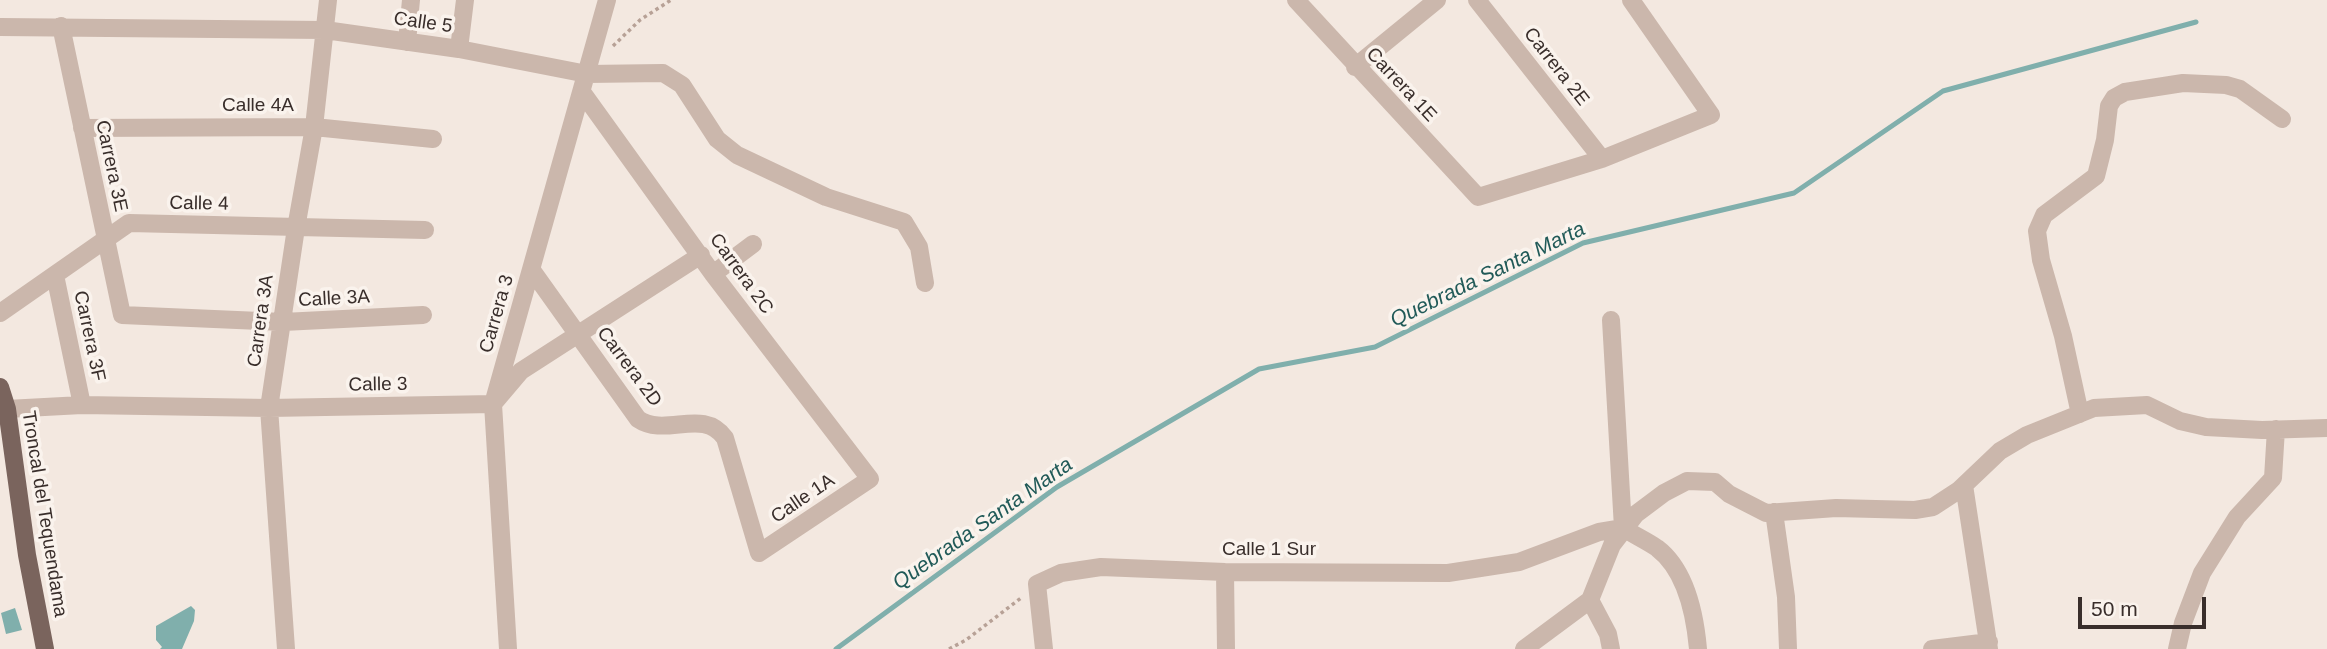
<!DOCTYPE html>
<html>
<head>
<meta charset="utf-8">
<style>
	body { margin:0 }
	#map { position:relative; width:2327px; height:649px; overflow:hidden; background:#f3e8e0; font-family:Helvetica,sans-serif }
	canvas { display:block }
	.scale { position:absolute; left:2078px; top:597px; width:128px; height:32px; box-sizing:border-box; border:4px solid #392e2b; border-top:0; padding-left:9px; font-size:21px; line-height:24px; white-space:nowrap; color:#392e2b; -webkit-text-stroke:5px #faf3ed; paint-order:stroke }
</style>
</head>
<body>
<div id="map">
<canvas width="2327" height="649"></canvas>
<div class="scale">50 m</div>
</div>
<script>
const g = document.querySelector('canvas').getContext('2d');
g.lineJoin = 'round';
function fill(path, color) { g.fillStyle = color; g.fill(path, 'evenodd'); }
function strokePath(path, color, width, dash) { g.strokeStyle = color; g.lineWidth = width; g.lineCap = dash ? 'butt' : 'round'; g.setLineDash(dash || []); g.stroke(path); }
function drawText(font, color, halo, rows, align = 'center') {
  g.font = font + ' Helvetica,sans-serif'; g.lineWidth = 7; g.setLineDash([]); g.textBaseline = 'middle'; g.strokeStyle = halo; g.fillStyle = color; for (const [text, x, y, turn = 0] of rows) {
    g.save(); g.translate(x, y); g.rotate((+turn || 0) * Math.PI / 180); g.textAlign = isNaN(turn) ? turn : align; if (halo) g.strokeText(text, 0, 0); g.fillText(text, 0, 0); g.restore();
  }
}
const water = new Path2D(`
	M 191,606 L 195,610 L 194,621 L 182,649 L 160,649 L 162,647 L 156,640 L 156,626 Z
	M 15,608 L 22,630 L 6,634 L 1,613 Z`);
const stream = new Path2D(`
	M 836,649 L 1057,487 L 1259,369 L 1375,347 L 1583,243 L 1794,193 L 1943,91 L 2196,22`);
const path = new Path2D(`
	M 613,46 L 640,20 L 671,0
	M 949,649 L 966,640 L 1021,598`);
const minor = new Path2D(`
	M 1296,0 L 1478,197 L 1602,159 L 1711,115 L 1631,0
	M 1477,0 L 1602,159
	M 61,26 L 122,315 L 283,322 L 423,315
	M 0,27 L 325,30 L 459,49 L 587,74 L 663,73 L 682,85 L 717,139 L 737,155 L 826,197 L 904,222 L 919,247 L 925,283
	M 407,42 L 411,0
	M 459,49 L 465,0
	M 1355,67 L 1437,0
	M 82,128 L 314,127 L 433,139
	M 531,269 L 638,419 C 666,438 703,407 725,438 L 759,553 L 870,479 L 713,274 L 582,92
	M 713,274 L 753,244
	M 55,275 L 82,405
	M 0,313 L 129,223 L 425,230
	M 1611,320 L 1623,528
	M 7,409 L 82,405 L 269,408 L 493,404 L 521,371 L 701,255
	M 2080,414 L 2063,336 L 2041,260 L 2037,231 L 2044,215 L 2096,176 L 2105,140 L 2109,106 L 2114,98 L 2125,92 L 2183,83 L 2226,85 L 2240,89 L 2282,119
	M 1964,485 L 1989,649
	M 1774,512 L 1786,597 L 1788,649
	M 1623,528 C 1634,535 1647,541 1657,548 C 1686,570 1695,615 1698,649
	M 1225,572 L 1226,649
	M 1590,600 L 1608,634 L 1611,649
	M 286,649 L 269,408 L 296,228 L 314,127 L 328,0
	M 508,649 L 493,404 L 607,0
	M 1044,649 L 1037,584 L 1061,573 L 1101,567 L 1225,572 L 1448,573 L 1519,562 L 1599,532 L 1623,528
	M 1524,649 L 1590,600 L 1612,545 L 1636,514 L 1664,493 L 1687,481 L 1715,482 L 1729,494 L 1766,513 L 1836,508 L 1915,510 L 1933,507 L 1959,490 L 2000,451 L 2027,435 L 2094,408 L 2147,405 L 2180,421 L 2206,427 L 2262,430 L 2327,428
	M 1932,649 L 1989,642
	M 2177,649 L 2183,623 L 2202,573 L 2237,517 L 2273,478 L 2276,429`);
const major = new Path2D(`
	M 0,387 L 7,409 L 27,555 L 45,649`);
const streetNames = [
	["Calle 5",423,23,8],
	["Carrera 2E",1556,67,52],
	["Carrera 1E",1401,85,47],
	["Calle 4A",258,106],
	["Carrera 3E",111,166,78],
	["Calle 4",199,204,1],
	["Carrera 2C",741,274,54],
	["Calle 3A",334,299,-3],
	["Carrera 3",497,314,-74],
	["Carrera 3A",261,321,-82],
	["Carrera 3F",89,336,78],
	["Carrera 2D",629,367,53],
	["Calle 3",378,385,-1],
	["Calle 1A",803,499,-34],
	["Troncal del Tequendama",44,514,81],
	["Calle 1 Sur",1269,550]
];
const waterNames = [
	["Quebrada Santa Marta",1488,275,-26],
	["Quebrada Santa Marta",983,524,-35]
];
fill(water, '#80afac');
strokePath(stream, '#80afac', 5);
strokePath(path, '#b7a196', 3.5, [3.5, 3.5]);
strokePath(minor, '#cbb7ac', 18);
strokePath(major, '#7a645d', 18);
drawText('19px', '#392e2b', '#faf3ed', streetNames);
drawText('italic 21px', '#215a58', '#faf3ed', waterNames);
</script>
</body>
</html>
